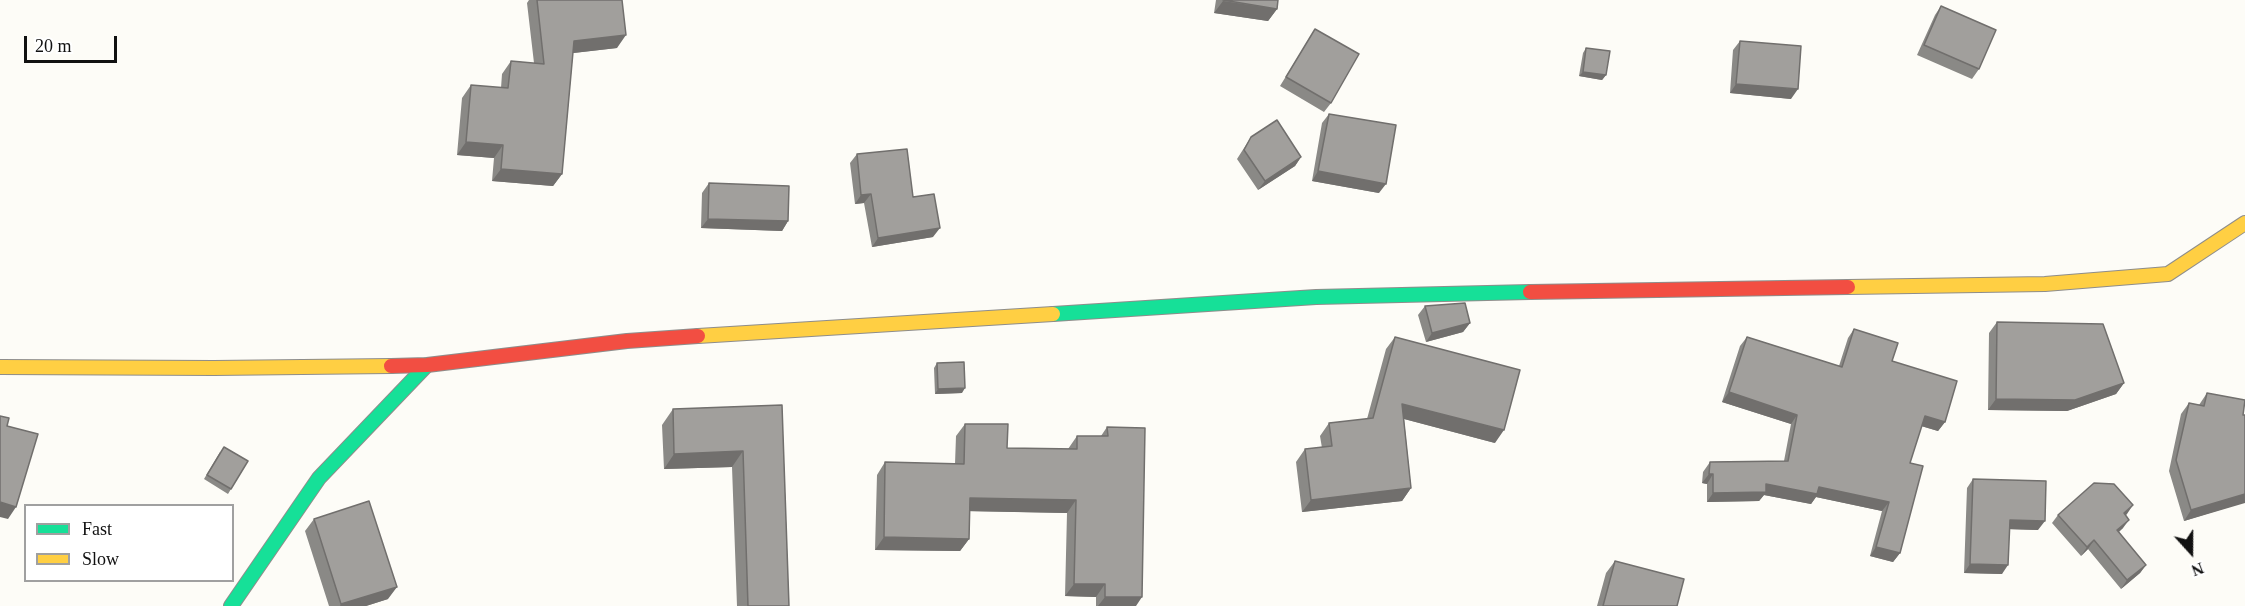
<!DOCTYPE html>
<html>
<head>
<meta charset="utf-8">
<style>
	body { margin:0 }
	#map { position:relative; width:2245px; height:606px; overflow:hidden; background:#fdfcf7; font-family:"Times New Roman",serif }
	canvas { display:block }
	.legend { position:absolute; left:24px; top:504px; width:210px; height:78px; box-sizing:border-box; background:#fff; border:2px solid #a0a0a0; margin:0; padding:8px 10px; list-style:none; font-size:18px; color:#111 }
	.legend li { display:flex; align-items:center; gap:12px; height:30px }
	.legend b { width:30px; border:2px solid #a0a0a0 }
	.north { position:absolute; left:2161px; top:522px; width:60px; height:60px; -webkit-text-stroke:4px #fff; paint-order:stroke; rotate:159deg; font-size:16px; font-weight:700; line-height:24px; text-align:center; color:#111 }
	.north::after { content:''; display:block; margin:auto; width:21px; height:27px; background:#111; clip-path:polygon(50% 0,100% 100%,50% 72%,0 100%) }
	.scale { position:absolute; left:24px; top:36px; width:93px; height:27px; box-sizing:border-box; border:3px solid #111; border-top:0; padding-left:8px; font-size:18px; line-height:21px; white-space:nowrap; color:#111; -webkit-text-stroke:4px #fff; paint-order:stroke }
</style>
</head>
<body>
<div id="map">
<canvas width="2245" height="606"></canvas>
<ul class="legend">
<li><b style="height:8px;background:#16e098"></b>Fast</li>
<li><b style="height:8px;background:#ffcf43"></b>Slow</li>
</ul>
<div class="north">N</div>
<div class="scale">20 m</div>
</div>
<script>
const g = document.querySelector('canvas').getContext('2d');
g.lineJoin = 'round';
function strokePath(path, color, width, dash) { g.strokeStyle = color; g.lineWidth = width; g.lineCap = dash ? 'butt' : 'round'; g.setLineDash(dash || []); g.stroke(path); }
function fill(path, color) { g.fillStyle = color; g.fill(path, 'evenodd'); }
const fast = new Path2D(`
	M 1053,314 L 1316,297 L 1530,292
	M 231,606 L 319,478 L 427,365`);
const slow = new Path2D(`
	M 1848,287 L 2045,284 L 2168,274 L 2245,223
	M 698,336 L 1053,314
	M 0,367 L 214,368 L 391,366`);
const jam = new Path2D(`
	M 1530,292 L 1848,287
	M 391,366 L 427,365 L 627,341 L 698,336`);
const wall = new Path2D(`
	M 529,0 L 622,0 L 617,48 L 573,53 L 562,174 L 553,186 L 492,181 L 494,158 L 457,155 L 462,98 L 471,85 L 501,88 L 502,74 L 511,61 L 534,63 L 527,3 Z
	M 1216,0 L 1278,0 L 1277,9 L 1268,21 L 1214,13 Z
	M 1941,6 L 1979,69 L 1972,79 L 1917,55 L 1935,15 Z
	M 1315,29 L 1331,103 L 1324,112 L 1280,86 Z
	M 1740,41 L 1791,99 L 1730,93 L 1733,50 Z
	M 1586,48 L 1606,75 L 1602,80 L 1579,76 L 1583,53 Z
	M 1329,114 L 1379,193 L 1312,181 L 1322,123 Z
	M 1251,137 L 1301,157 L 1295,166 L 1258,190 L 1237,159 Z
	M 857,154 L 913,197 L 933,237 L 872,247 L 864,203 L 855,204 L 850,163 Z
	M 709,183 L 788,221 L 782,231 L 701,228 L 702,193 Z
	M 1425,306 L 1470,323 L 1463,332 L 1426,342 L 1418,315 Z
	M 1997,322 L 2124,383 L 2116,394 L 2067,411 L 1988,410 L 1989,333 Z
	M 1854,329 L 1892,361 L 1945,422 L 1938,431 L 1921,426 L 1910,463 L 1900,553 L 1893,562 L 1870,556 L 1882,511 L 1816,497 L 1811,504 L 1764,495 L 1759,501 L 1707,502 L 1707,484 L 1702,483 L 1703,472 L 1710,462 L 1784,461 L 1791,424 L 1722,402 L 1740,346 L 1747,337 L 1839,366 L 1848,338 Z
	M 1395,337 L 1495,443 L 1404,419 L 1411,488 L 1402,501 L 1302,512 L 1296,462 L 1305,449 L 1322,448 L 1320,436 L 1329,423 L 1367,419 L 1386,349 Z
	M 937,363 L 962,393 L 935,394 L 934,368 Z
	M 2207,393 L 2243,415 L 2245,502 L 2184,521 L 2169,471 L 2181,414 L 2189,403 L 2199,405 Z
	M 782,405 L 789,606 L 737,606 L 732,467 L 664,469 L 662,425 L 673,409 Z
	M 965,424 L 1007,448 L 1068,449 L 1077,436 L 1101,436 L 1107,427 L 1136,606 L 1096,606 L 1096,597 L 1065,596 L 1067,513 L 970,511 L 969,539 L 960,551 L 875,550 L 877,475 L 885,462 L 955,464 L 956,436 Z
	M 220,452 L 231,489 L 228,494 L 204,479 Z
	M 1973,479 L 2038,530 L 2010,529 L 2002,574 L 1964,573 L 1967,488 Z
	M 2127,514 L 2125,515 L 2123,528 L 2119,532 L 2146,565 L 2140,573 L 2121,589 L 2088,549 L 2081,556 L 2052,523 L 2058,515 Z
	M 314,519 L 388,599 L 366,606 L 329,606 L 305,531 Z
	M 1615,561 L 1677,606 L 1597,606 L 1606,573 Z`);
const shadedWall = new Path2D(`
	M 1223,1 L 1277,9 L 1268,21 L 1214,13 Z
	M 626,35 L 617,48 L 565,54 L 574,41 Z
	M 1583,72 L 1606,75 L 1602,80 L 1579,76 Z
	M 1736,84 L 1798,89 L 1791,99 L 1730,93 Z
	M 466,142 L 503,145 L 494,158 L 457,155 Z
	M 1301,157 L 1295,166 L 1258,190 L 1265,181 Z
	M 501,169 L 562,174 L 553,186 L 492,181 Z
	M 1318,171 L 1386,184 L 1379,193 L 1312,181 Z
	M 871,194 L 864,203 L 855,204 L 861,195 Z
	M 708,219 L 788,221 L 782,231 L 701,228 Z
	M 940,228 L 933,237 L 872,247 L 878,238 Z
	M 1470,323 L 1463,332 L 1426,342 L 1432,333 Z
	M 2124,383 L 2116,394 L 2067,411 L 1988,410 L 1996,399 Z
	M 965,388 L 962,393 L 935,394 L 938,389 Z
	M 1729,392 L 1797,415 L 1791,424 L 1722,402 Z
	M 1402,404 L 1504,430 L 1495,443 L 1393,416 Z
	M 1925,416 L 1945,422 L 1938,431 L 1918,425 Z
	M 743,451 L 732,467 L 664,469 L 674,454 Z
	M 1709,474 L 1713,474 L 1707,484 L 1702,483 Z
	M 1766,484 L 1819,487 L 1889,502 L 1882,511 L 1816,497 L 1811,504 L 1764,495 L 1759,501 L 1707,502 L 1713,493 Z
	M 1411,488 L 1402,501 L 1302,512 L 1311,500 Z
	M 2245,494 L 2245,503 L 2184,521 L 2191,510 Z
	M 970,498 L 1076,500 L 1067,513 L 961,511 Z
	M 0,502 L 16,507 L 8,519 L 0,517 Z
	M 2133,505 L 2127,514 L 2118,522 L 2124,513 Z
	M 2010,520 L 2045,521 L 2038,530 L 2003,529 Z
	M 2129,520 L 2123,528 L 2111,538 L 2117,530 Z
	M 884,537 L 969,539 L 960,551 L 875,550 Z
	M 2094,540 L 2088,549 L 2081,556 L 2087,547 Z
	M 1876,547 L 1900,553 L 1893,562 L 1870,556 Z
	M 1970,564 L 2008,565 L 2002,574 L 1964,573 Z
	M 2146,565 L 2140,573 L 2121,589 L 2127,580 Z
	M 1074,584 L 1105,584 L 1096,597 L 1065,596 Z
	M 397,587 L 388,599 L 366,606 L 340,606 L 341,604 Z
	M 1105,597 L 1142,597 L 1136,606 L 1098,606 Z`);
const building = new Path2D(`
	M 537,0 L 622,0 L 626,35 L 574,41 L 562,174 L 501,169 L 503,145 L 466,142 L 471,85 L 508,88 L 511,61 L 544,64 Z
	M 1223,0 L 1278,0 L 1277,9 Z
	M 1941,6 L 1996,30 L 1979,69 L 1924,45 Z
	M 1315,29 L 1359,54 L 1331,103 L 1286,77 Z
	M 1740,41 L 1801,46 L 1798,89 L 1736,84 Z
	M 1586,48 L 1610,51 L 1606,75 L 1583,72 Z
	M 1329,114 L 1396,125 L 1386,184 L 1318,171 Z
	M 1277,120 L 1301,157 L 1265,181 L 1244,150 L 1251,137 Z
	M 907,149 L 913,197 L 934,194 L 940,228 L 878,238 L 871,194 L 861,195 L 857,154 Z
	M 709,183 L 789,186 L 788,221 L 708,219 Z
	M 1465,303 L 1470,323 L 1432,333 L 1425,306 Z
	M 1997,322 L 2103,324 L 2124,383 L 2075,400 L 1996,399 Z
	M 1854,329 L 1898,343 L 1892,361 L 1957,381 L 1945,422 L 1925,416 L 1910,463 L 1923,466 L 1900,553 L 1876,547 L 1889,502 L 1819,487 L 1817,494 L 1766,484 L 1766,492 L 1713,493 L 1713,474 L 1709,474 L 1710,462 L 1788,461 L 1797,415 L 1729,392 L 1747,337 L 1842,367 Z
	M 1395,337 L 1520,370 L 1504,430 L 1402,404 L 1411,488 L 1311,500 L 1305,449 L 1332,446 L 1329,423 L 1373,418 Z
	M 964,362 L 965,388 L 938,389 L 937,363 Z
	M 2207,393 L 2245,400 L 2243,415 L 2245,415 L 2245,494 L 2191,510 L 2176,460 L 2189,403 L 2204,406 Z
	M 782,405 L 789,606 L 748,606 L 743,451 L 674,454 L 673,409 Z
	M 0,416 L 9,418 L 7,426 L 38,434 L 16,507 L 0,502 Z
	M 965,424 L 1008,424 L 1007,448 L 1077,449 L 1077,436 L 1108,436 L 1107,427 L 1145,428 L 1142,597 L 1105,597 L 1105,584 L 1074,584 L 1076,500 L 970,498 L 969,539 L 884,537 L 885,462 L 964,464 Z
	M 224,447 L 248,461 L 231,489 L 207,475 Z
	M 1973,479 L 2046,481 L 2045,521 L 2010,520 L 2008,565 L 1970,564 Z
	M 2094,483 L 2114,484 L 2133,505 L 2124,513 L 2129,520 L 2117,530 L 2146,565 L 2127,580 L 2094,540 L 2087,547 L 2058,515 Z
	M 369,501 L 397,587 L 341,604 L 314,519 Z
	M 1615,561 L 1684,579 L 1677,606 L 1603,606 Z`);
strokePath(fast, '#8e8d8b', 16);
strokePath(slow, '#8e8d8b', 16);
strokePath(jam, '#8e8d8b', 16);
strokePath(fast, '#16e098', 14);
strokePath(slow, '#ffcf43', 14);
strokePath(jam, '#f24e42', 14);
fill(wall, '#8a8986');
fill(shadedWall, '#716f6d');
fill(building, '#a19f9c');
strokePath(building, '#716f6d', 1.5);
</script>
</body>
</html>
